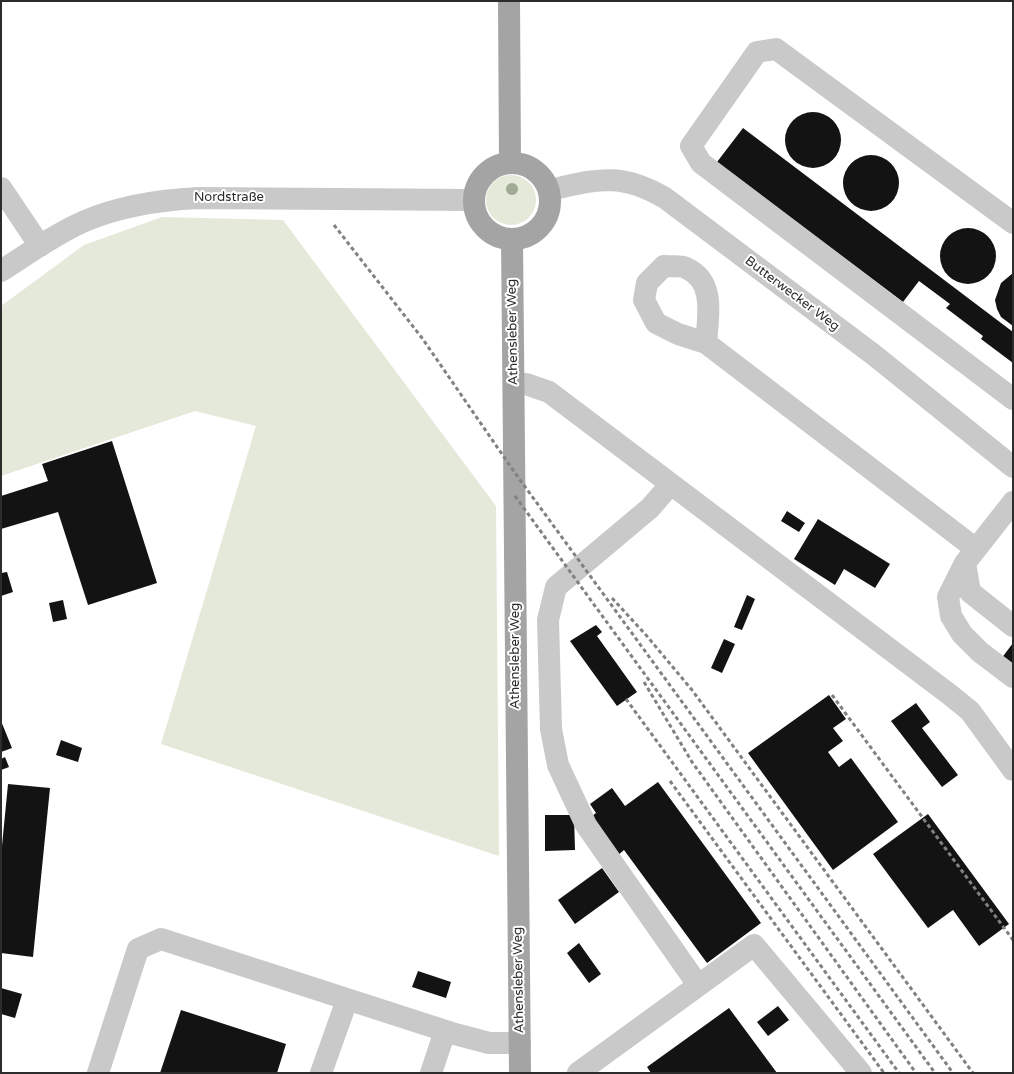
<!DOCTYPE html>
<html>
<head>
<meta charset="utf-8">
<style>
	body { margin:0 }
	#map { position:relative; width:1014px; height:1074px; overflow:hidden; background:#fff; font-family:"Varela Round",sans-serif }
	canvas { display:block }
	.frame { position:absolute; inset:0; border:2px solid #2c2c2c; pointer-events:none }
</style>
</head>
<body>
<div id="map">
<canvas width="1014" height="1074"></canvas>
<div class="frame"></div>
</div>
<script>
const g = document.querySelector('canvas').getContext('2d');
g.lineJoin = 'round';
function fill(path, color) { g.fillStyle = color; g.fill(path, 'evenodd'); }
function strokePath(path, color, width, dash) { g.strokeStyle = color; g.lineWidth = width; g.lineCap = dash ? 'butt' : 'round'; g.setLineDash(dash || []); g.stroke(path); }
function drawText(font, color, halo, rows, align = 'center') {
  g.font = font + ' "Varela Round",sans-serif'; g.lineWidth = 4; g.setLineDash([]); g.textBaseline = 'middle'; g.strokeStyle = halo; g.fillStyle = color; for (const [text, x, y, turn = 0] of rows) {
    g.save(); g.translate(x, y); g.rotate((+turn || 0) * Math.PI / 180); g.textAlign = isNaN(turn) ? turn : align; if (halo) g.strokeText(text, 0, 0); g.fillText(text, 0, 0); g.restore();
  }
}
const green = new Path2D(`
	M486 200a25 25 0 1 1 50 0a25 25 0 1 1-50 0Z
	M 162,217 L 283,220 L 496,506 L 499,856 L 161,744 L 256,426 L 195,411 L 1,476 L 1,306 L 84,245 Z`);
const building = new Path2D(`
	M785 140a28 28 0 1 1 56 0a28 28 0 1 1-56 0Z
	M 743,128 L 1013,332 L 1013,363 L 981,339 L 983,336 L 946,308 L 950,304 L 919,281 L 903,302 L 717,162 Z
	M843 183a28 28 0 1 1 56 0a28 28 0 1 1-56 0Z
	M940 256a28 28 0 1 1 56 0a28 28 0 1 1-56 0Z
	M 1013,273 L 1013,326 L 1001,317 L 997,309 L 995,300 L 1001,283 Z
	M 112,441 L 157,583 L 88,605 L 58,512 L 1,529 L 1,496 L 48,481 L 42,464 Z
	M 787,511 L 805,523 L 799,532 L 781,521 Z
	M 818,519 L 890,564 L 875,588 L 844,569 L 835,585 L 794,559 Z
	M 7,572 L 13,592 L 1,596 L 1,573 Z
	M 747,595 L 755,599 L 742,630 L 734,627 Z
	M 63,600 L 67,619 L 53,622 L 49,603 Z
	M 596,625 L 602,632 L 597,636 L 637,692 L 617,706 L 570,641 Z
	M 724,639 L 735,644 L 722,673 L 711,668 Z
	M 1013,643 L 1013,675 L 998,663 Z
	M 829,695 L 846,719 L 833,728 L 843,741 L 828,752 L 839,767 L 851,758 L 898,822 L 833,870 L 748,753 Z
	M 916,703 L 930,722 L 922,728 L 958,775 L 942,787 L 891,721 Z
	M 1,721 L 12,748 L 1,752 Z
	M 61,740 L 82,748 L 78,762 L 56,755 Z
	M 5,757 L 9,767 L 1,770 L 1,759 Z
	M 658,782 L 761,923 L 707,963 L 624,850 L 616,857 L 588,819 L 596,813 L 590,804 L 612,788 L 625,806 Z
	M 8,784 L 50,788 L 33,957 L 1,953 L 1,856 Z
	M 928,814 L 1009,924 L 979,946 L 953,910 L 928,928 L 873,854 Z
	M 545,815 L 574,815 L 575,850 L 545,851 Z
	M 602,868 L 619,892 L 575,924 L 558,900 Z
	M 579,943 L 601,974 L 589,983 L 567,953 Z
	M 418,971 L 451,982 L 446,998 L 412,987 Z
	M 1,988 L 22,994 L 15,1018 L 1,1014 Z
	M 778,1006 L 789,1020 L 768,1036 L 757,1022 Z
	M 729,1008 L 777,1073 L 651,1073 L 647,1067 Z
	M 181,1010 L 286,1044 L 277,1073 L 160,1073 Z`);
const minor = new Path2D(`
	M 1,188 L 40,246
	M 549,190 C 597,180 619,171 665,198 L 874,355 L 1013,467
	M 1013,223 L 776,49 L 757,52 L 691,146 L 701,163 L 1013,399
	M 1,271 C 28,254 55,234 85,221 C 120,206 160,200 198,198 L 473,200
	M 706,343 C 708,317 716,281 686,268 C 681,265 671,267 664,266 L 647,283 L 644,300 L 656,323 L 678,334 L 706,343 L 976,549
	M 514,384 L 526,384 L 549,392 L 949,694 L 970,711 L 1013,770
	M 670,485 L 650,508 L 556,587 L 548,620 L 551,729 L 558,765 L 586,825 L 698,985
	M 1013,502 L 965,563 L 948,597 L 951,616 L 962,634 L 980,652 L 1013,677
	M 965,563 L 970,592 L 1013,626
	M 98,1073 L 138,949 L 161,939 L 455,1034 L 489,1043 L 520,1043
	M 321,1073 L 347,1000
	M 431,1073 L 445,1031
	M 578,1073 L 754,945 L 861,1073`);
const major = new Path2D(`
	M 509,1 L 510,162
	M474 201a38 38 0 1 1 76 0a38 38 0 1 1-76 0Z
	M 512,240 L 520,1073`);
const rail = new Path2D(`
	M 334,225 L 422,338 L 515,473 L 953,1073
	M 515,496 L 935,1073
	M 612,598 L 646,635 L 692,690 L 973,1073
	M 644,682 L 692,762 L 916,1073
	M 832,695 L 1013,940
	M 626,699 L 899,1073
	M 670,781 L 884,1073`);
const trees = [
	[512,189]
];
const streetNames = [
	["Nordstraße",229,198],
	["Butterwecker Weg",792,294,37],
	["Athensleber Weg",513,332,-91],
	["Athensleber Weg",516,656,-90],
	["Athensleber Weg",519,980,-91]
];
fill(green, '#e4e9da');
fill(building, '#131313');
strokePath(minor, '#c9c9c9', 22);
strokePath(major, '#a4a4a4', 22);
strokePath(rail, '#818181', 3, [4, 3]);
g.fillStyle = '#a0aa94';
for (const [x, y] of trees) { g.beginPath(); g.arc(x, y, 6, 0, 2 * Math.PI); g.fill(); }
drawText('13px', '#2c2c2c', '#fff', streetNames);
</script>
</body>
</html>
